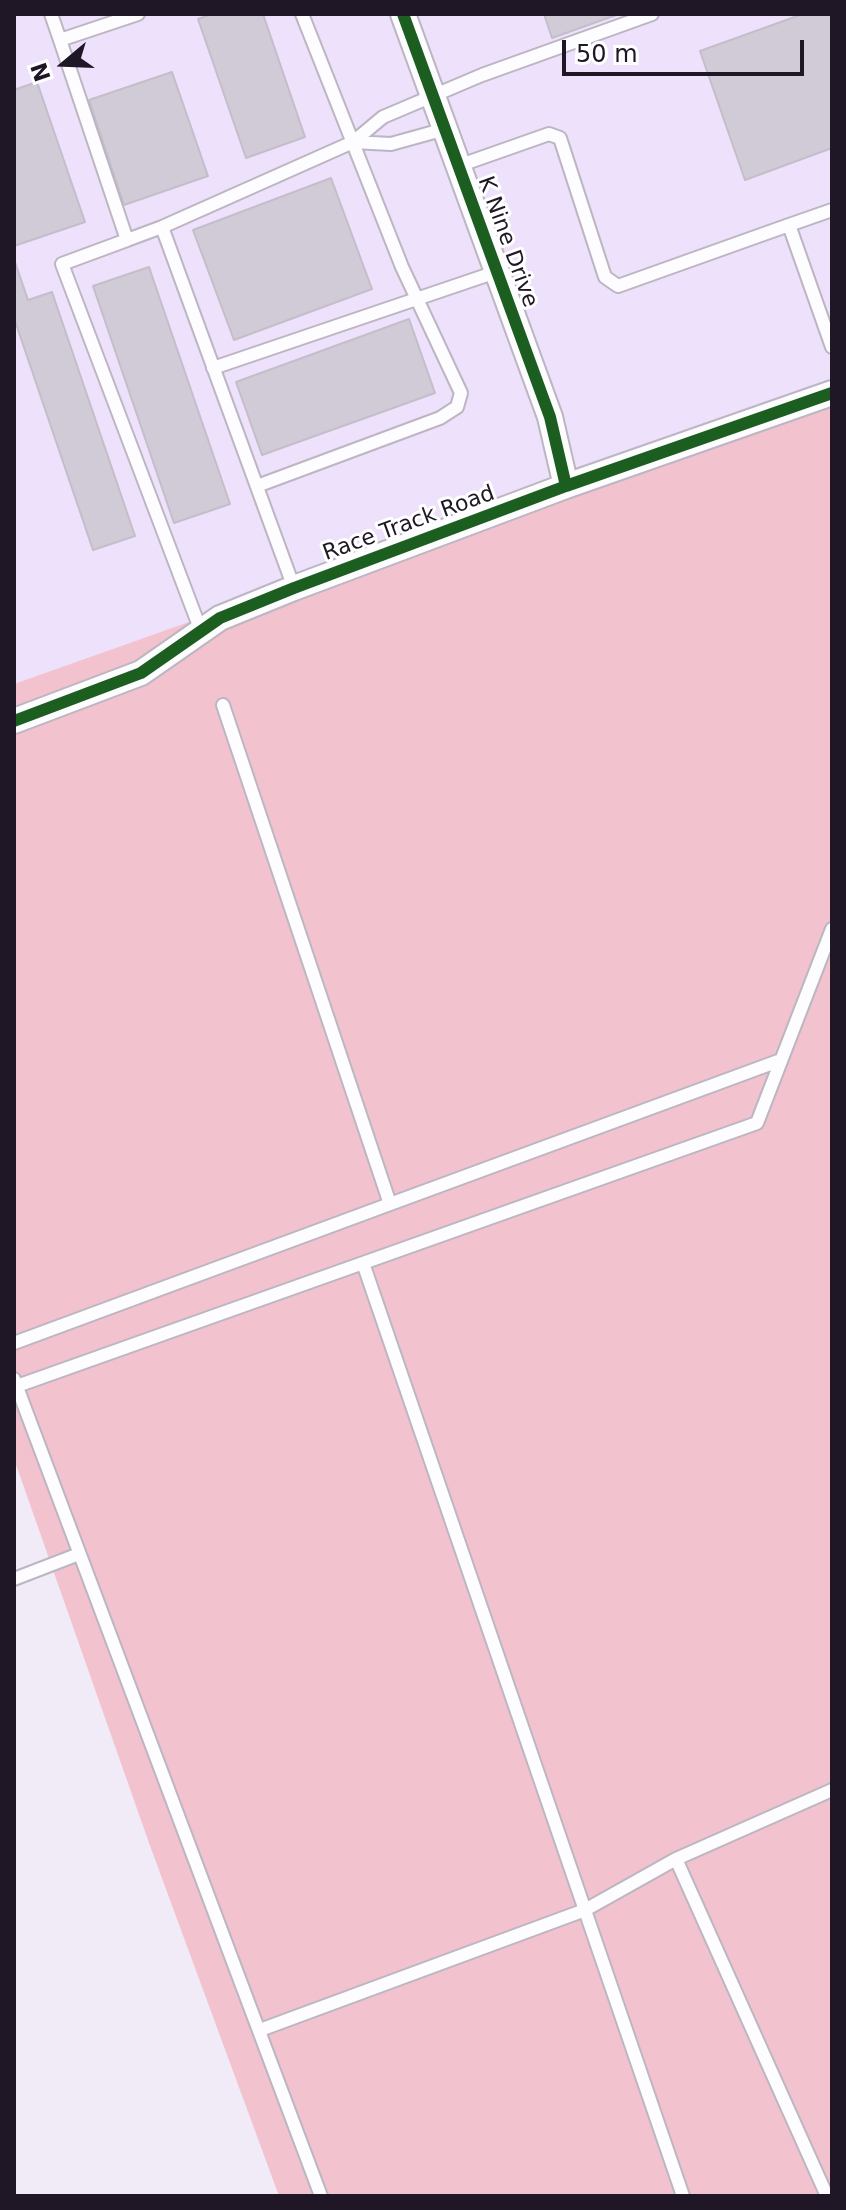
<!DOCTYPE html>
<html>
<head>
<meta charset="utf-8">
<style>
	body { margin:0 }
	#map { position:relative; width:846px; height:2210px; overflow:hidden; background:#f1ebf7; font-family:"DejaVu Sans",sans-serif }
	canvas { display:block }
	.frame { position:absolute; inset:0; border:16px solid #1f1725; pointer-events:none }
	.north { position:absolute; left:24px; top:24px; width:80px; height:80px; -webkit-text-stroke:6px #fff; paint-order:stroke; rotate:251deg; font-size:22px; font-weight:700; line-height:32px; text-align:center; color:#1f1725 }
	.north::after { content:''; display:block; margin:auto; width:28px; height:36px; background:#1f1725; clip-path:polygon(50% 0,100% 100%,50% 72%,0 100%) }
	.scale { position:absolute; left:562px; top:40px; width:242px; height:36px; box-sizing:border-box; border:4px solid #1f1725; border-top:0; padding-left:10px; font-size:24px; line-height:28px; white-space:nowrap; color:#1f1725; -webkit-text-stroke:6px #fff; paint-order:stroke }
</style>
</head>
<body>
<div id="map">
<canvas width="846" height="2210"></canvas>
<div class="frame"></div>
<div class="north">N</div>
<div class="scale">50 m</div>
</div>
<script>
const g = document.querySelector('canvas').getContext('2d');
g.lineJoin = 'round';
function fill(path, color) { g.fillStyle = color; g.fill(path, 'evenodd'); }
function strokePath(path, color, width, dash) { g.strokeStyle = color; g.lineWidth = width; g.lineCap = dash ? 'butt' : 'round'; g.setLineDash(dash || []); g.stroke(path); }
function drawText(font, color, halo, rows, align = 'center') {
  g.font = font + ' "DejaVu Sans",sans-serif'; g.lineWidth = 6; g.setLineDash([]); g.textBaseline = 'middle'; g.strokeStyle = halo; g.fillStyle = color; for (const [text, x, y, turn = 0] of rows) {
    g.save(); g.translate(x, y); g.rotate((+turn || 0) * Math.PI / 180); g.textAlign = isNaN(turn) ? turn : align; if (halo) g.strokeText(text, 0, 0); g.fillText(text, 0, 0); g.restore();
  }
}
const built = new Path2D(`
	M 14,14 L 832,14 L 832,394 L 14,684 Z`);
const green = new Path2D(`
	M 832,394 L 832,2196 L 279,2196 L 149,1843 L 14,1459 L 14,684 Z`);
const building = new Path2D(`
	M 212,14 L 263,14 L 305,137 L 246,158 L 198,19 Z
	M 544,14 L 619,14 L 552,38 Z
	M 803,14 L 832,14 L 832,148 L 745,180 L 700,51 Z
	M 172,72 L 208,176 L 124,205 L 89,100 Z
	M 37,82 L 85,222 L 14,246 L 14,90 Z
	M 331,178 L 372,289 L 234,340 L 193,230 Z
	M 14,259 L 28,300 L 52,292 L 135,536 L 93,550 L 14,318 Z
	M 149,267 L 230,504 L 174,523 L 93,286 Z
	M 409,319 L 435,393 L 262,455 L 236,382 Z`);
const lane = new Path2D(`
	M 51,14 L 60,40 L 138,14
	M 60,40 L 127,240 L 62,264 L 201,631
	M 353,142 L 391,144 L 445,129
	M 458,166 L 549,134 L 560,138 L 605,277 L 618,286 L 789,225
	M 832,210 L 789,225 L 832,347
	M 162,227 L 353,142 L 383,117 L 482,75 L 652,14
	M 127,240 L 162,227 L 294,588
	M 213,368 L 496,272
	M 257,486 L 440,418 L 457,407 L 461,393 L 402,267 L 302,14
	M 223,705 L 390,1204 L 781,1060
	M 363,1263 L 683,2196
	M 14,1343 L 390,1204
	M 14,1379 L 321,2196
	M 17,1386 L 757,1123 L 832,929
	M 14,1579 L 79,1554
	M 676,1859 L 832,1790
	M 260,2030 L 585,1910 L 676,1859 L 827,2196`);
const street = new Path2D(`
	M 403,14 L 550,417 L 566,486
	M 14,721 L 141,673 L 220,618 L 294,588 L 566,486 L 832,393`);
const cycleway = new Path2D(`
	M 403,14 L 550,417 L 566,486
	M 14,721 L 141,673 L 220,618 L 294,588 L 566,486 L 832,393`);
const streetNames = [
	["K Nine Drive",507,242,70],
	["Race Track Road",409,524,-20]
];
fill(built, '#eee1fb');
fill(green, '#f2c2cf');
fill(building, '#d1cbd7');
strokePath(building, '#c4beca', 2);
strokePath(lane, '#bcb6c2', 16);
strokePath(street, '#bcb6c2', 28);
strokePath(lane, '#fdfcfe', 12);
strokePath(street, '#fdfcfe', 24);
strokePath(cycleway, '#1b5e20', 12);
drawText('22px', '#1f1725', '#fff', streetNames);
</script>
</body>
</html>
